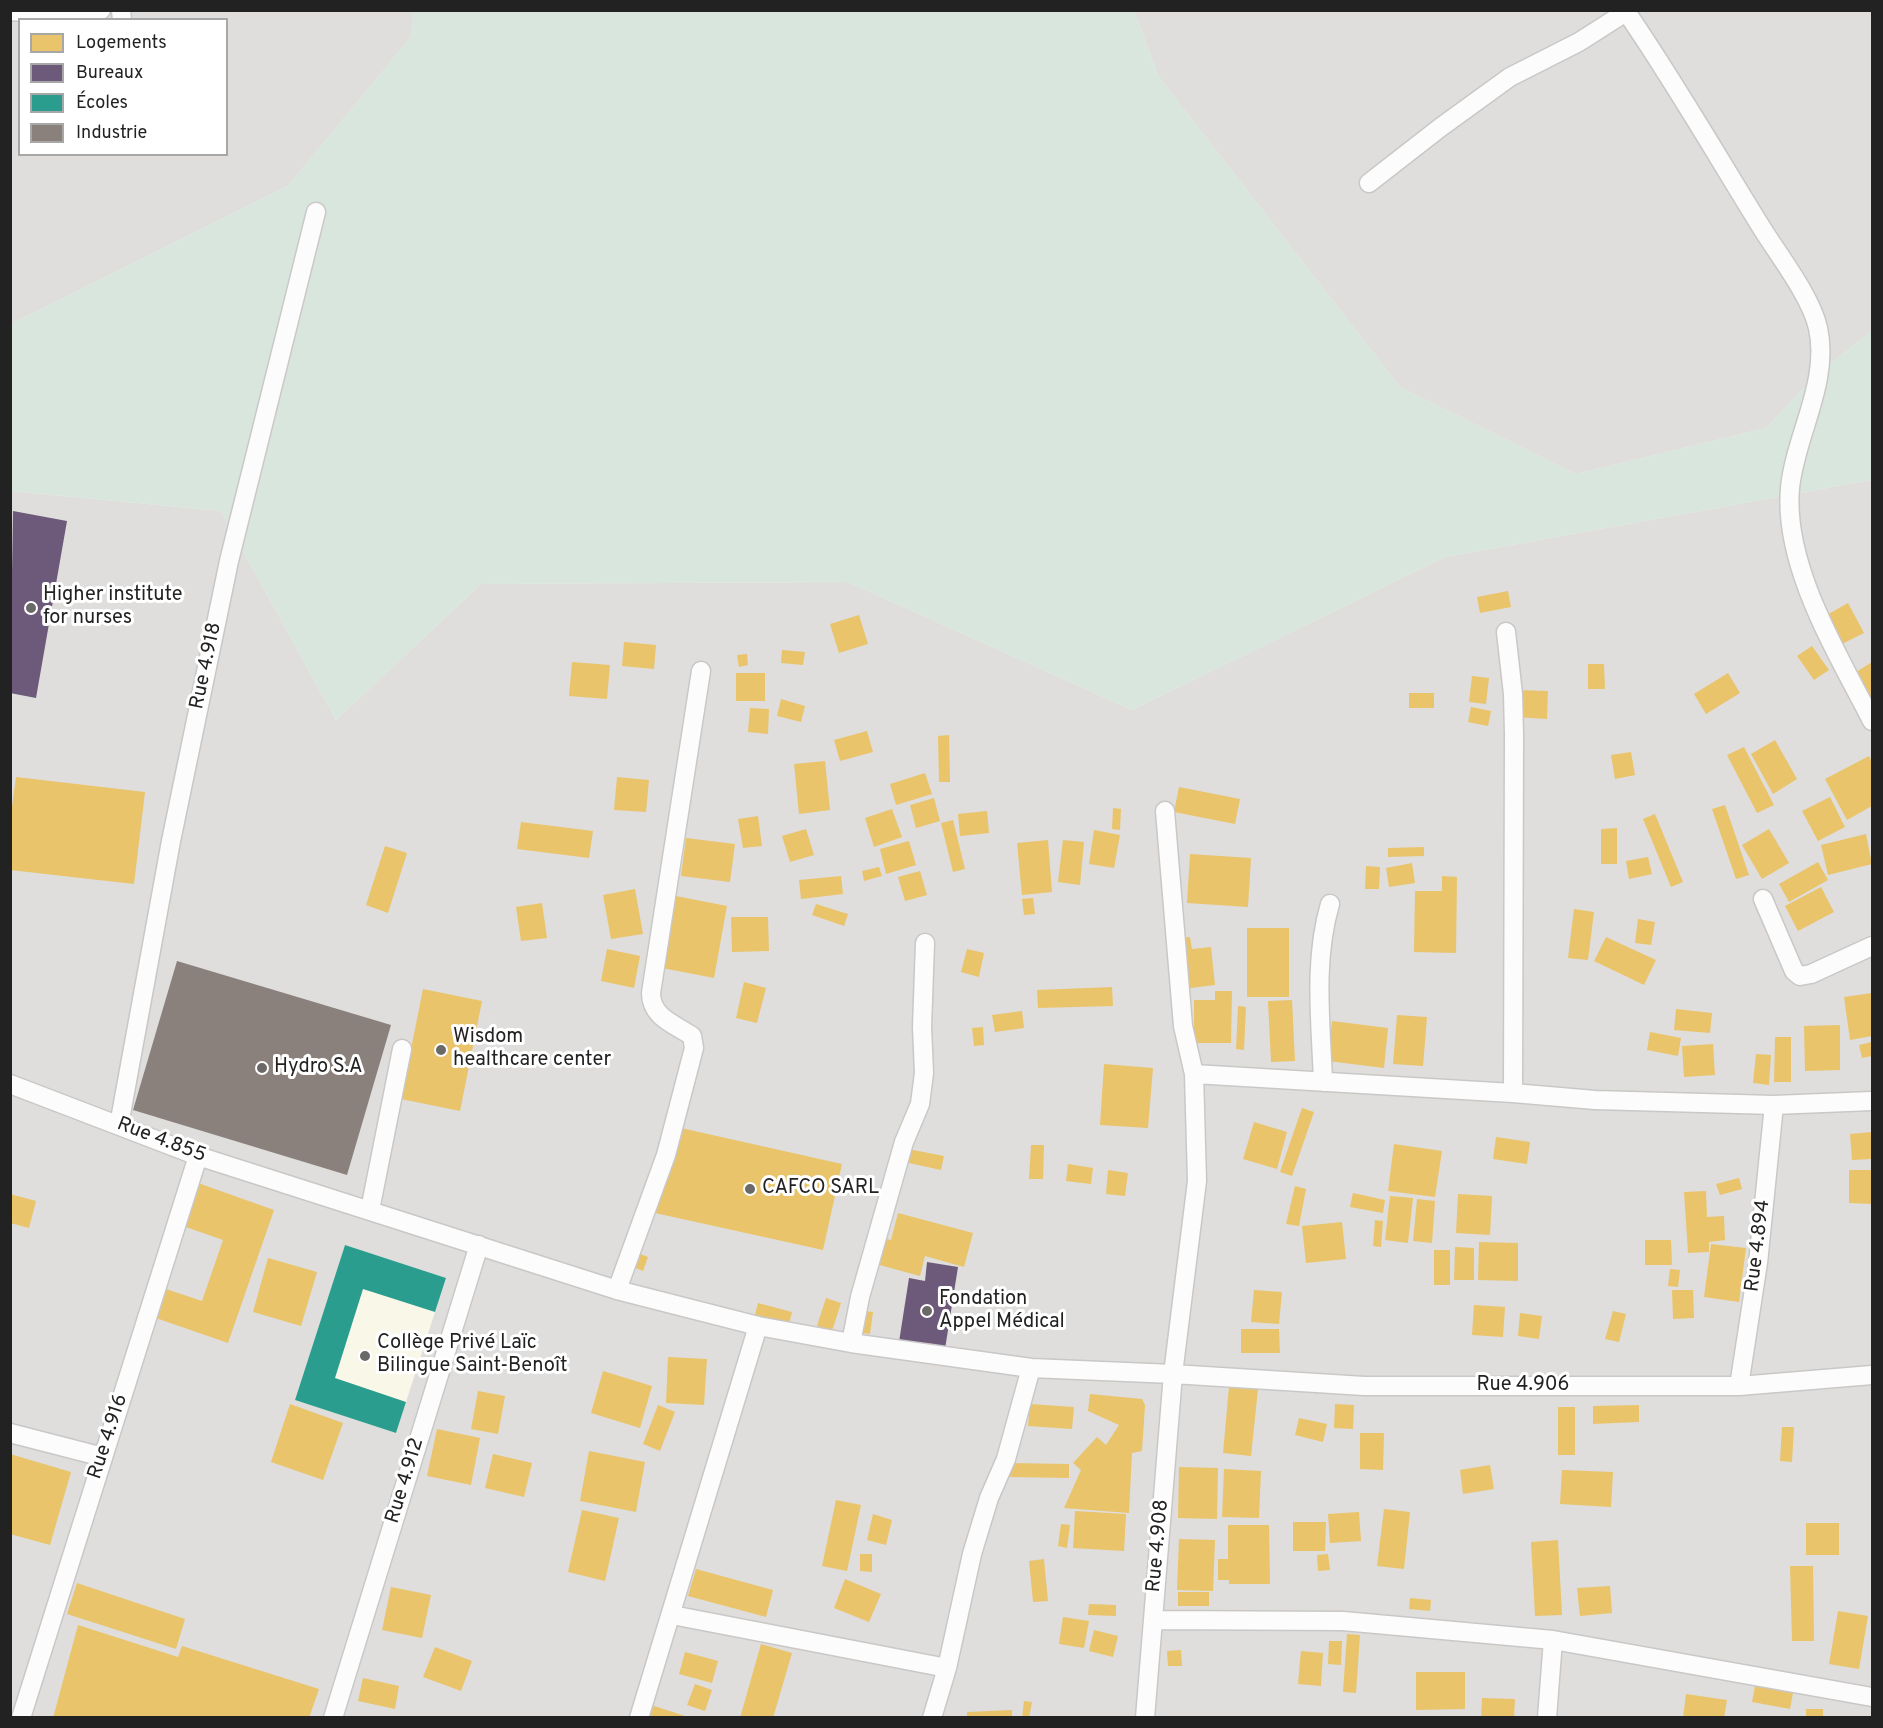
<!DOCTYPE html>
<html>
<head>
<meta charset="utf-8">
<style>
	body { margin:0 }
	#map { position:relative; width:1883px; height:1728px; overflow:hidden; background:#f0eeeb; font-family:Overpass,sans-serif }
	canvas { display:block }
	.frame { position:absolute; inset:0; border:12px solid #222; pointer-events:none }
	.legend { position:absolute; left:18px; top:18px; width:210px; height:138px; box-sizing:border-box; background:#fff; border:2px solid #a7a7a7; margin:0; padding:8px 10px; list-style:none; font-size:18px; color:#222 }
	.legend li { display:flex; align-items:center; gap:12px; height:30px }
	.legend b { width:30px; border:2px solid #a7a7a7 }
</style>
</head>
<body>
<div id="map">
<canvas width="1883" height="1728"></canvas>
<div class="frame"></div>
<ul class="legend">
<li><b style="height:16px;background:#e9c46a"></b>Logements</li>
<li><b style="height:16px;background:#6d597a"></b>Bureaux</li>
<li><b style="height:16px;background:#2a9d8f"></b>Écoles</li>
<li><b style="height:16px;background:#8a817c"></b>Industrie</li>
</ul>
</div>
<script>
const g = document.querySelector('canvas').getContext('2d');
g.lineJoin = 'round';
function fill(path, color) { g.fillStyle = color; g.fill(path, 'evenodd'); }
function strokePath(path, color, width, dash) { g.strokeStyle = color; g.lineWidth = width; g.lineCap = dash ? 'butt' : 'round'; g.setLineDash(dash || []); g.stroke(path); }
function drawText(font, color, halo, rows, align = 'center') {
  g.font = font + ' Overpass,sans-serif'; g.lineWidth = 6; g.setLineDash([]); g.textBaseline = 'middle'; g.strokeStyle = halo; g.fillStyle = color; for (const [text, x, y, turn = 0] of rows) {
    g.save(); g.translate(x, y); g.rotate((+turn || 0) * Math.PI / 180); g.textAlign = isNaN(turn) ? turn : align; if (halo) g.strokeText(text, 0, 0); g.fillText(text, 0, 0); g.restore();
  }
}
const residential = new Path2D(`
	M 11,11 L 414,11 L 411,37 L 288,186 L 11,324 ZM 20,20 L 226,20 L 226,154 L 20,154 Z
	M 1134,11 L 1872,11 L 1872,331 L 1818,373 L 1766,428 L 1576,474 L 1400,387 L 1159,77 Z
	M 1872,480 L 1872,1717 L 11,1717 L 10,491 L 221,511 L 336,720 L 481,584 L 848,582 L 1132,710 L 1445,557 Z`);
const education = new Path2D(`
	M 345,1245 L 446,1278 L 396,1433 L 295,1400 Z`);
const wetland = new Path2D(`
	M 414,11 L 1134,11 L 1159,77 L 1400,387 L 1576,474 L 1766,428 L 1818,373 L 1872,331 L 1872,480 L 1445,557 L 1132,710 L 848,582 L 481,584 L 336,720 L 221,511 L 11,491 L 11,324 L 288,186 L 411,37 Z`);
const homes = new Path2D(`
	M 1508,591 L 1511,607 L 1480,613 L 1477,597 Z
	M 1848,603 L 1864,633 L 1840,645 L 1825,616 Z
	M 859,615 L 868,644 L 839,653 L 830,624 Z
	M 624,642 L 656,645 L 654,669 L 622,666 Z
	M 1812,646 L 1829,670 L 1814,680 L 1797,656 Z
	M 782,650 L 805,652 L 803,665 L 781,663 Z
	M 747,654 L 748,665 L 739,667 L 737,655 Z
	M 572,662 L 610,665 L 607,699 L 569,696 Z
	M 1872,662 L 1872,699 L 1856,672 Z
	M 1588,664 L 1604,664 L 1605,689 L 1588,689 Z
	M 736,673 L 765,673 L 765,701 L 736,701 Z
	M 1728,673 L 1740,693 L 1706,714 L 1694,694 Z
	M 1472,676 L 1489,678 L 1486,704 L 1469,702 Z
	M 1516,690 L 1548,691 L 1547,719 L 1515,717 Z
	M 1409,693 L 1434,693 L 1434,708 L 1409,708 Z
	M 781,699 L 805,706 L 801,722 L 777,716 Z
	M 1471,707 L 1491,711 L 1488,726 L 1468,722 Z
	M 750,708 L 769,709 L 768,734 L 748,732 Z
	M 867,731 L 873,752 L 840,761 L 834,740 Z
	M 949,735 L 950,782 L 939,782 L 938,736 Z
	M 1775,740 L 1797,779 L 1773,794 L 1751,754 Z
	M 1744,747 L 1774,805 L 1757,813 L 1727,755 Z
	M 1631,752 L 1635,775 L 1615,779 L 1611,755 Z
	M 1869,756 L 1872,762 L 1872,806 L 1847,820 L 1825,779 Z
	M 825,761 L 830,810 L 799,814 L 794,764 Z
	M 925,773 L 932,794 L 896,805 L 890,784 Z
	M 16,777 L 145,792 L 134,884 L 10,870 L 10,822 Z
	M 617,777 L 649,780 L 646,812 L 614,810 Z
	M 1179,787 L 1240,799 L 1235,824 L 1174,812 Z
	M 1830,797 L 1845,827 L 1818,841 L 1802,811 Z
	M 934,798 L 940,821 L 916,828 L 910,805 Z
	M 1725,805 L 1749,875 L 1736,879 L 1712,809 Z
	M 1113,808 L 1121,809 L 1120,830 L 1112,829 Z
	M 892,809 L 902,837 L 874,847 L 865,818 Z
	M 987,811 L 989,833 L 960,836 L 958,814 Z
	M 1655,814 L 1683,882 L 1671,887 L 1643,819 Z
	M 758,816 L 762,846 L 743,848 L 738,819 Z
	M 953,820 L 965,869 L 953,872 L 941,823 Z
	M 521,822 L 593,831 L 589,858 L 517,849 Z
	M 1617,828 L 1617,864 L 1601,864 L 1601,829 Z
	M 806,829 L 814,855 L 790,862 L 782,836 Z
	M 1769,829 L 1789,863 L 1762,879 L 1742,845 Z
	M 1094,830 L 1120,835 L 1114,868 L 1089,864 Z
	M 1866,834 L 1872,864 L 1828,875 L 1821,845 Z
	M 686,838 L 735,844 L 730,882 L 681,876 Z
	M 1048,840 L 1052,892 L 1022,895 L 1017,843 Z
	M 1063,840 L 1084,842 L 1080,885 L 1058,882 Z
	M 909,841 L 916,865 L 886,874 L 880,849 Z
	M 385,846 L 407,853 L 388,913 L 366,905 Z
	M 1424,847 L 1424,856 L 1388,857 L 1388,848 Z
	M 1190,854 L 1251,858 L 1248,907 L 1187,903 Z
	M 1648,857 L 1652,874 L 1629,879 L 1626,861 Z
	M 1818,862 L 1828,880 L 1789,902 L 1779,884 Z
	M 1412,863 L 1415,883 L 1389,887 L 1386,868 Z
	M 1366,866 L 1380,867 L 1379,889 L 1365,889 Z
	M 879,867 L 882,876 L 864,881 L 862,871 Z
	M 920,871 L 927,895 L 905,901 L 898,877 Z
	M 841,876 L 843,894 L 801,899 L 799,880 Z
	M 1442,876 L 1457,877 L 1456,953 L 1414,952 L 1415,891 L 1442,891 Z
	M 1821,887 L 1834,912 L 1798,931 L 1785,906 Z
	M 635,889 L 643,934 L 611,939 L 603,895 Z
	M 671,895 L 727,906 L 714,978 L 657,967 Z
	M 1033,898 L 1035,914 L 1024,915 L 1022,899 Z
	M 542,903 L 547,938 L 521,941 L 516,907 Z
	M 816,904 L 848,914 L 844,926 L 812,915 Z
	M 1574,909 L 1594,912 L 1588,960 L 1568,958 Z
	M 731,917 L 768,917 L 769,951 L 732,952 Z
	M 1638,919 L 1655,922 L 1651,945 L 1635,943 Z
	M 1247,928 L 1289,928 L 1289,997 L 1247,997 Z
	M 1190,937 L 1192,949 L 1211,947 L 1215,985 L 1183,989 L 1178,938 Z
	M 1606,937 L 1656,960 L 1644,985 L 1594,961 Z
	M 607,949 L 640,956 L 634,988 L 601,981 Z
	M 967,949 L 984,953 L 979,977 L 961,972 Z
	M 744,982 L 766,988 L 757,1023 L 736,1018 Z
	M 1112,987 L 1113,1006 L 1038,1008 L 1037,990 Z
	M 423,989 L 482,1001 L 460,1111 L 401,1099 Z
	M 1215,991 L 1232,991 L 1231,1043 L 1194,1043 L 1194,1000 L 1215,1000 Z
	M 1872,993 L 1872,1036 L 1850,1040 L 1844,997 Z
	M 1292,1000 L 1295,1061 L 1271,1062 L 1268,1001 Z
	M 1238,1006 L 1246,1007 L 1244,1050 L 1236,1049 Z
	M 1676,1009 L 1712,1013 L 1710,1033 L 1674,1030 Z
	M 1022,1011 L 1024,1028 L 995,1032 L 992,1015 Z
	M 1397,1015 L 1427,1017 L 1423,1066 L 1393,1064 Z
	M 1332,1021 L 1388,1028 L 1384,1068 L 1328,1061 Z
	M 1840,1025 L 1840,1070 L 1805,1071 L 1804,1026 Z
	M 983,1027 L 984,1045 L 974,1046 L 972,1028 Z
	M 1650,1032 L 1681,1038 L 1678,1056 L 1647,1050 Z
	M 1775,1037 L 1791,1037 L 1791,1082 L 1774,1082 Z
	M 1872,1042 L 1872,1056 L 1862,1058 L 1859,1045 Z
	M 1713,1044 L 1715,1075 L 1684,1077 L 1682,1046 Z
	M 1756,1054 L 1771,1055 L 1769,1085 L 1753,1083 Z
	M 1104,1064 L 1153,1068 L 1148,1128 L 1100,1125 Z
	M 1302,1108 L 1314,1112 L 1292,1176 L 1280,1172 Z
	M 1254,1122 L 1287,1132 L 1277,1169 L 1243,1159 Z
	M 681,1128 L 842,1164 L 823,1250 L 655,1213 Z
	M 1872,1132 L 1872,1159 L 1852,1160 L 1850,1134 Z
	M 1496,1137 L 1530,1142 L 1527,1164 L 1493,1159 Z
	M 1394,1144 L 1442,1151 L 1435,1197 L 1388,1191 Z
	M 1031,1145 L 1044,1145 L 1043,1179 L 1029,1179 Z
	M 903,1148 L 944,1156 L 941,1170 L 900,1161 Z
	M 1068,1164 L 1093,1168 L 1091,1184 L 1066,1181 Z
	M 1108,1170 L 1128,1173 L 1125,1196 L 1106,1194 Z
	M 1849,1170 L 1872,1170 L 1872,1204 L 1849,1203 Z
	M 1739,1178 L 1742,1189 L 1720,1195 L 1716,1184 Z
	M 198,1183 L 274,1210 L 228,1343 L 153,1317 L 163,1288 L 202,1301 L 223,1240 L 183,1226 Z
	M 1295,1186 L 1306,1189 L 1299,1226 L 1286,1224 Z
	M 1706,1191 L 1707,1217 L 1724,1216 L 1725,1240 L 1709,1242 L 1709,1252 L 1688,1253 L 1684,1192 Z
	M 1353,1193 L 1385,1200 L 1383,1213 L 1350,1207 Z
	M 10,1194 L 36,1201 L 29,1228 L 10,1223 Z
	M 1458,1194 L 1492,1196 L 1490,1235 L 1456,1233 Z
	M 1390,1196 L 1413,1198 L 1408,1243 L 1385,1240 Z
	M 1417,1199 L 1435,1201 L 1432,1243 L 1413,1241 Z
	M 898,1213 L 973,1233 L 964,1267 L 925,1256 L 920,1276 L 876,1264 L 882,1238 L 891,1240 Z
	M 1375,1220 L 1383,1221 L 1381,1247 L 1373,1246 Z
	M 1342,1222 L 1346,1259 L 1306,1263 L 1302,1226 Z
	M 1645,1240 L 1671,1240 L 1672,1265 L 1645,1265 Z
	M 1479,1242 L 1518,1243 L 1518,1281 L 1478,1280 Z
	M 1711,1244 L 1746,1248 L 1739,1302 L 1704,1297 Z
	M 1455,1247 L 1474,1248 L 1474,1280 L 1454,1280 Z
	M 1434,1250 L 1450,1250 L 1450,1285 L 1434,1285 Z
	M 638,1253 L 648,1257 L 643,1271 L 633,1267 Z
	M 268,1258 L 317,1272 L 301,1326 L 253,1312 Z
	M 1670,1269 L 1680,1270 L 1678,1287 L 1668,1286 Z
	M 1254,1290 L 1282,1292 L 1279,1324 L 1251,1322 Z
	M 1672,1290 L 1693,1290 L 1694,1318 L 1673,1319 Z
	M 826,1298 L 841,1303 L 832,1331 L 817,1326 Z
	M 758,1303 L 792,1312 L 789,1324 L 755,1315 Z
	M 1474,1305 L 1505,1307 L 1503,1337 L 1472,1335 Z
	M 859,1310 L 873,1312 L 870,1334 L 855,1332 Z
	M 1613,1311 L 1626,1314 L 1619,1342 L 1605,1339 Z
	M 1520,1313 L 1542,1316 L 1539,1339 L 1518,1336 Z
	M 1241,1329 L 1279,1329 L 1280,1353 L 1241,1353 Z
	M 668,1357 L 707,1359 L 704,1405 L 666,1403 Z
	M 603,1371 L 652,1386 L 640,1428 L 591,1413 Z
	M 1229,1387 L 1258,1389 L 1251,1456 L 1223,1453 Z
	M 478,1391 L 505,1396 L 498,1434 L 471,1429 Z
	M 1090,1394 L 1142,1399 L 1145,1405 L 1142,1451 L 1132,1453 L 1129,1513 L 1064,1508 L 1081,1470 L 1073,1463 L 1097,1437 L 1106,1445 L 1119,1425 L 1088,1411 Z
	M 290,1404 L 343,1423 L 323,1480 L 271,1462 Z
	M 1030,1404 L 1074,1407 L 1072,1429 L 1028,1426 Z
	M 1335,1404 L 1354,1405 L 1353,1429 L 1334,1428 Z
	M 658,1405 L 675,1412 L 660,1451 L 643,1444 Z
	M 1639,1405 L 1639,1422 L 1593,1424 L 1593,1406 Z
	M 1558,1407 L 1575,1407 L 1575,1455 L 1558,1455 Z
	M 1299,1418 L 1327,1424 L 1323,1442 L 1295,1435 Z
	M 1782,1427 L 1794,1427 L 1792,1462 L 1780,1461 Z
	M 437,1429 L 480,1438 L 471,1485 L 427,1476 Z
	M 1360,1433 L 1384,1433 L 1383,1470 L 1360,1469 Z
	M 589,1451 L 645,1462 L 636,1512 L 580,1501 Z
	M 10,1454 L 71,1472 L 50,1545 L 10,1534 Z
	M 493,1454 L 532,1463 L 524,1497 L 485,1488 Z
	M 1010,1463 L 1069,1464 L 1069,1478 L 1009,1477 Z
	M 1490,1465 L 1494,1489 L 1463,1494 L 1460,1470 Z
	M 1179,1467 L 1218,1468 L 1217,1519 L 1178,1518 Z
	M 1224,1469 L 1261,1471 L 1259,1518 L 1222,1517 Z
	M 1562,1470 L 1613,1472 L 1611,1507 L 1560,1504 Z
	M 836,1500 L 861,1505 L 847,1571 L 822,1566 Z
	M 1384,1509 L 1410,1512 L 1404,1569 L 1377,1566 Z
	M 582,1510 L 619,1518 L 605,1581 L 568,1572 Z
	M 1075,1511 L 1126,1514 L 1124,1551 L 1073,1548 Z
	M 1359,1512 L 1361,1541 L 1330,1543 L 1328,1514 Z
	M 873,1514 L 892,1520 L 886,1545 L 867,1540 Z
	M 1293,1522 L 1326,1522 L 1325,1551 L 1293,1551 Z
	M 1806,1523 L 1839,1523 L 1839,1555 L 1806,1555 Z
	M 1061,1524 L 1070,1525 L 1067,1548 L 1058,1546 Z
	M 1228,1525 L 1269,1525 L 1270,1584 L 1229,1584 L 1229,1580 L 1218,1580 L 1218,1559 L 1228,1559 Z
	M 1179,1539 L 1215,1540 L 1213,1591 L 1177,1590 Z
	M 1558,1540 L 1562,1615 L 1535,1616 L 1531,1542 Z
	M 860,1554 L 872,1554 L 872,1572 L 860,1571 Z
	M 1328,1554 L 1330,1570 L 1318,1571 L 1317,1555 Z
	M 1044,1559 L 1048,1601 L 1033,1602 L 1029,1561 Z
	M 1790,1566 L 1813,1566 L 1814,1641 L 1792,1641 Z
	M 696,1569 L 773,1590 L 766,1617 L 688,1596 Z
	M 845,1579 L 881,1594 L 869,1622 L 834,1608 Z
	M 77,1583 L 185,1619 L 176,1649 L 67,1614 Z
	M 1610,1586 L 1612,1613 L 1580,1616 L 1577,1588 Z
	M 391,1587 L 431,1595 L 422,1638 L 382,1630 Z
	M 1178,1592 L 1209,1592 L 1209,1606 L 1178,1606 Z
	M 1410,1598 L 1431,1600 L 1430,1611 L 1409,1609 Z
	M 1089,1604 L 1116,1605 L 1116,1616 L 1088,1615 Z
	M 1838,1611 L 1868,1616 L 1859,1669 L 1829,1664 Z
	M 1063,1617 L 1089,1621 L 1084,1648 L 1059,1644 Z
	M 78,1625 L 178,1657 L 182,1646 L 319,1689 L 309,1718 L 53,1718 Z
	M 1094,1630 L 1118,1636 L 1113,1657 L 1089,1651 Z
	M 1347,1634 L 1360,1635 L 1356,1693 L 1343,1692 Z
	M 1329,1641 L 1342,1641 L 1341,1665 L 1328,1664 Z
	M 761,1644 L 792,1653 L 773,1718 L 740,1718 Z
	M 435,1647 L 472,1661 L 461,1691 L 423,1677 Z
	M 1181,1650 L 1182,1666 L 1168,1666 L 1167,1651 Z
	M 1301,1651 L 1323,1653 L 1321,1686 L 1298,1684 Z
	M 685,1652 L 718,1661 L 712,1683 L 679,1674 Z
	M 1416,1672 L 1465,1672 L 1465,1709 L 1416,1710 Z
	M 363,1678 L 399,1686 L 395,1709 L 358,1701 Z
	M 695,1684 L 712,1690 L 705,1711 L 687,1705 Z
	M 1755,1686 L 1793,1693 L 1790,1709 L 1752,1702 Z
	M 1686,1694 L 1727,1700 L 1724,1718 L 1683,1718 Z
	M 1482,1698 L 1515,1699 L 1514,1718 L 1481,1718 Z
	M 1024,1701 L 1032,1702 L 1029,1718 L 1022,1718 Z
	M 645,1703 L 688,1717 L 688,1718 L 640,1718 Z
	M 1806,1709 L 1823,1709 L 1823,1718 L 1806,1718 Z
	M 1012,1710 L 1012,1718 L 967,1718 L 967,1712 Z`);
const offices = new Path2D(`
	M 13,511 L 67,521 L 36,698 L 10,693 Z
	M 927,1262 L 958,1267 L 945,1349 L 899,1342 L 909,1278 L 925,1281 Z`);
const schools = new Path2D(`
	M 345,1245 L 446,1278 L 435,1312 L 363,1289 L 335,1378 L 406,1402 L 396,1433 L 295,1400 Z`);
const industry = new Path2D(`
	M 177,961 L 391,1025 L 347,1175 L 133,1110 Z`);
const minor = new Path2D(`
	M 121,10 L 122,20
	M 1625,10 C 1674,81 1717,156 1763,230 C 1780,257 1811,297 1818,328 C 1830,382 1795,436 1790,488 C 1783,566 1838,654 1872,721
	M 10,11 L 76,16 L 101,10
	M 1369,183 L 1441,127 L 1510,77 L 1579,42 L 1626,12
	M 1506,632 L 1513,694 L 1514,734 L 1513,1093
	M 1763,899 L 1794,971 L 1800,976 L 1811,974 L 1872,946
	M 1194,1074 L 1513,1093 L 1595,1100 L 1774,1105 L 1872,1101
	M 1323,1082 C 1321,1023 1313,962 1330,904
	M 10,1084 L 198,1156 L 617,1290 L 758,1326 L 851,1343 L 1031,1368 L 1173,1374 L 1364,1386 L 1739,1386 L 1872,1375
	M 119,1125 L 171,841 L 229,561 L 316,212
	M 370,1210 L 402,1049
	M 617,1290 L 666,1155 L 694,1048 L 692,1036 C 674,1024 651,1017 651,993 L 701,671
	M 851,1343 L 860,1297 L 904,1142 L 920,1104 L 924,1073 L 922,1027 L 925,943
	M 1739,1386 L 1758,1263 L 1774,1105
	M 10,1433 L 103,1457
	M 672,1615 L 947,1668
	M 1153,1620 L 1343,1621 L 1553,1640 L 1872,1697
	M 21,1718 L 198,1156
	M 333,1718 L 479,1245
	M 639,1718 L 758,1326
	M 932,1718 L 947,1668 L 972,1554 L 989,1498 L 1006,1459 L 1031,1368
	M 1145,1718 L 1173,1374 L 1197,1181 L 1194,1074 L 1183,1026 L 1165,811
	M 1547,1718 L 1553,1640`);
const markers = [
	[31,608,6,"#6a6968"],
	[441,1050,6,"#6a6968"],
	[262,1068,6,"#6a6968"],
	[750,1189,6,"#6a6968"],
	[927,1311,6,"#6a6968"],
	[365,1356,6,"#6a6968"]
];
const poiNames = [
	["Higher institute",43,596],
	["for nurses",43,619],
	["Wisdom",453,1038],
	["healthcare center",453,1061],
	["Hydro S.A",274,1068],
	["CAFCO SARL",762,1189],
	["Fondation",939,1300],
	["Appel Médical",939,1323],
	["Collège Privé Laïc",377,1344],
	["Bilingue Saint-Benoît",377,1367]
];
const streetNames = [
	["Rue 4.918",207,666,-78],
	["Rue 4.855",161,1141,21],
	["Rue 4.894",1759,1246,-83],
	["Rue 4.906",1523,1386],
	["Rue 4.916",109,1437,-72],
	["Rue 4.912",406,1481,-73],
	["Rue 4.908",1159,1546,-85]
];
fill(residential, '#dfdedc');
fill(education, '#f8f7e8');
fill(wetland, '#d9e6de');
fill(homes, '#e9c46a');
fill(offices, '#6d597a');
fill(schools, '#2a9d8f');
fill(industry, '#8a817c');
strokePath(minor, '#c9c8c7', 21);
strokePath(minor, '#fdfcfc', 18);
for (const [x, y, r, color] of markers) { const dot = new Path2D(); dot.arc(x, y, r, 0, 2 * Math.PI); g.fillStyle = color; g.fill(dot); strokePath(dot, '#fff', 2); }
drawText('20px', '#222', '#fff', poiNames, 'left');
drawText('20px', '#222', '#fff', streetNames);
</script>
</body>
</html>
